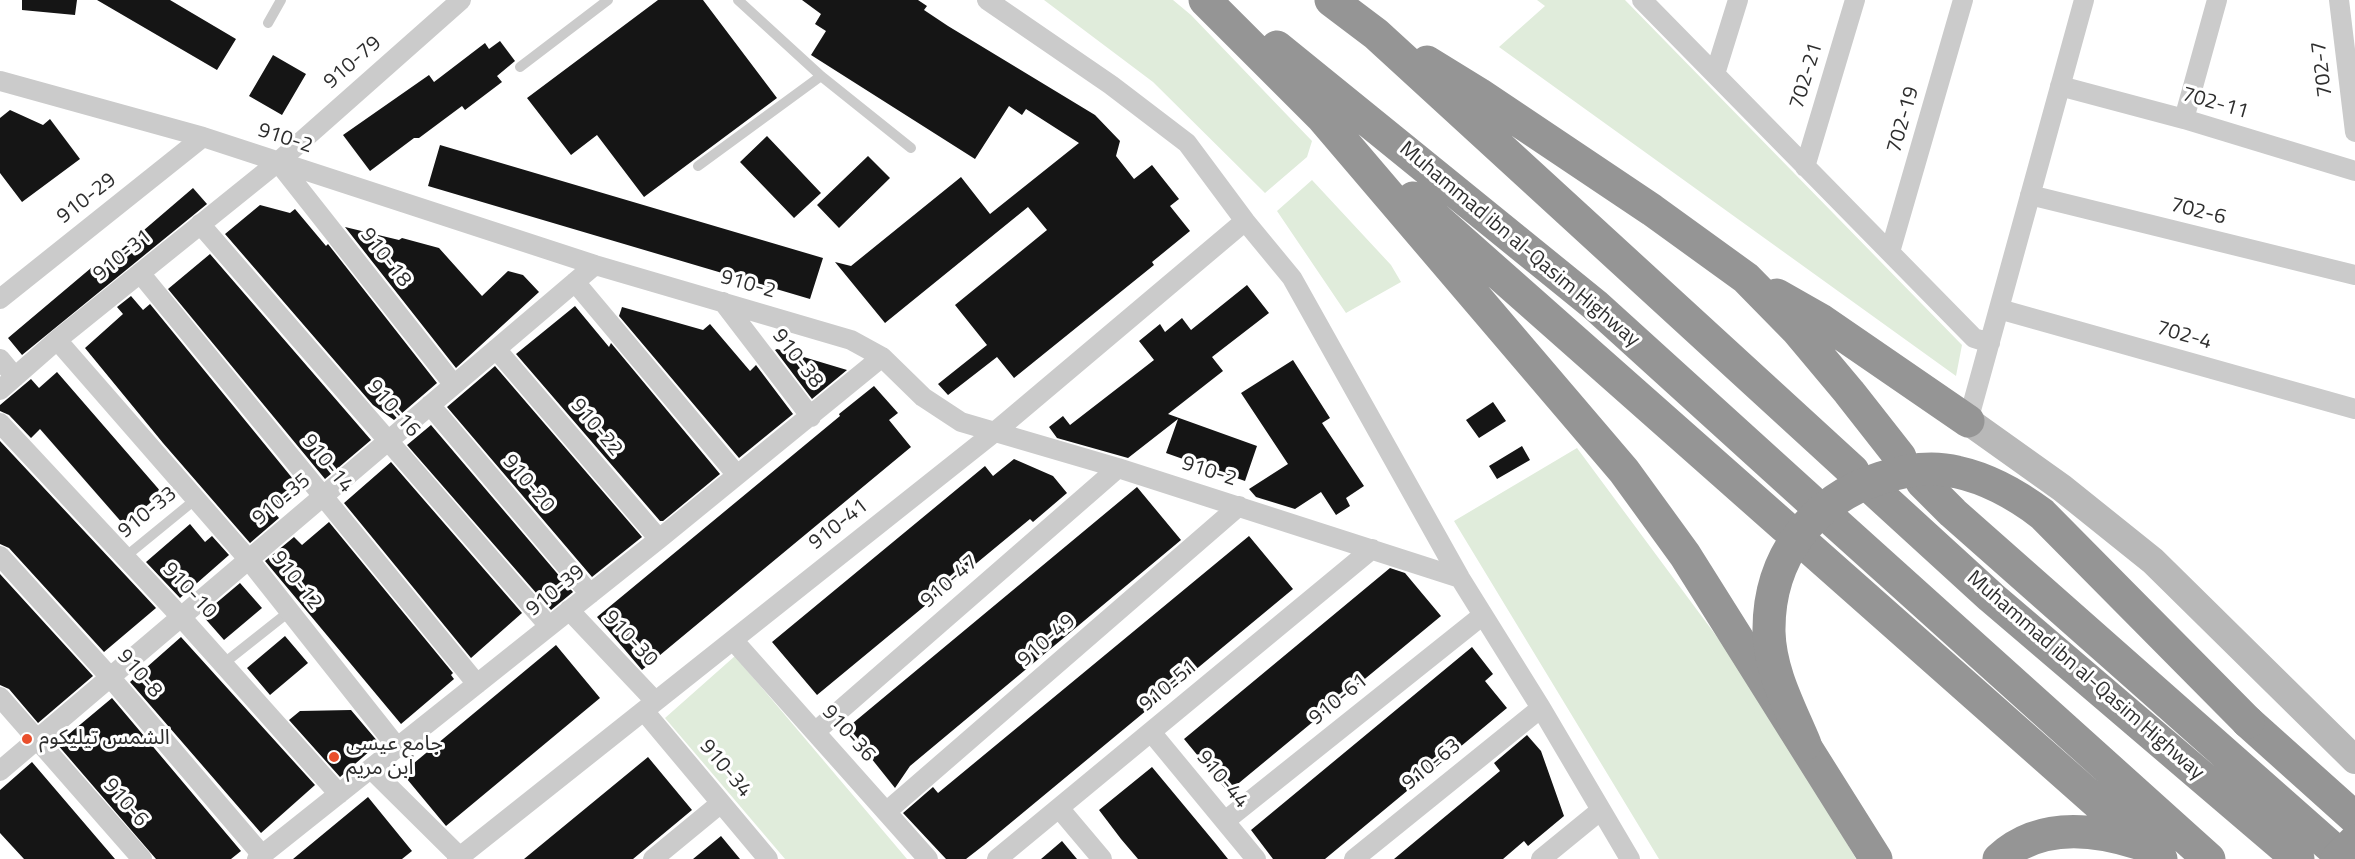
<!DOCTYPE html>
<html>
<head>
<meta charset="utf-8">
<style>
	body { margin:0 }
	canvas { display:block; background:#fff }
</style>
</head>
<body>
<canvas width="2355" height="859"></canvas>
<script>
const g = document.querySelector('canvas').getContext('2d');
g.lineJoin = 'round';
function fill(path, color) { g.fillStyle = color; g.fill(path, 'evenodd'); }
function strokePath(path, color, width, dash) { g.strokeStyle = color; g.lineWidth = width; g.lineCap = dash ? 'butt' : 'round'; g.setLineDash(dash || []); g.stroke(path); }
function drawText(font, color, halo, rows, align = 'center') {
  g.font = font + ' "Titillium Web","Noto Sans Arabic",sans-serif'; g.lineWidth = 6; g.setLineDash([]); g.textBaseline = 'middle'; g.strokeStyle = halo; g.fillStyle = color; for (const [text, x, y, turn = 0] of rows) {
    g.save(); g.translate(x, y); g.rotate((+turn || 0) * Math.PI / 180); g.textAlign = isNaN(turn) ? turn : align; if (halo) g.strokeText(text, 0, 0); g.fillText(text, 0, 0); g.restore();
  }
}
const green = new Path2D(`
	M 1044,0 L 1173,0 L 1191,15 L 1312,141 L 1307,157 L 1265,193 L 1153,82 Z
	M 1537,0 L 1625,0 L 1962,345 L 1956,376 L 1499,47 L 1545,6 Z
	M 1312,180 L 1391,265 L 1401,282 L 1346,313 L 1277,211 Z
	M 1577,448 L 1763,699 L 1856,859 L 1659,859 L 1454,521 Z
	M 735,656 L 907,859 L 785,859 L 665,718 Z`);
const building = new Path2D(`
	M 22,0 L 77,0 L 75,15 L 22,10 Z
	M 97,0 L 170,0 L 236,39 L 217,70 Z
	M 658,0 L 703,0 L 777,98 L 644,197 L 597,135 L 571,155 L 527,98 Z
	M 802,0 L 918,0 L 927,6 L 924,10 L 948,26 L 1095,115 L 1120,141 L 1116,156 L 1134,179 L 1152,165 L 1179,199 L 1170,206 L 1190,231 L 1152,262 L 1154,265 L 1014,378 L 997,357 L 948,395 L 938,384 L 987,345 L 955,305 L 1047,230 L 1028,207 L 885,323 L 835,262 L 851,266 L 961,177 L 990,214 L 1079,143 L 1026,109 L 1022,115 L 1009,106 L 975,159 L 811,55 L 826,31 L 815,24 L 821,14 Z
	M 500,41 L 515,61 L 497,76 L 502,82 L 465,110 L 462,106 L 419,138 L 414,138 L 370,171 L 343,135 L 429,75 L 434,82 L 485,43 L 489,49 Z
	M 273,55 L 306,74 L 282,115 L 249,96 Z
	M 10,110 L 43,125 L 50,119 L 80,159 L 22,202 L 0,173 L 0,118 Z
	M 767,136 L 821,193 L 794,218 L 740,162 Z
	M 440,145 L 823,258 L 810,299 L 428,186 Z
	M 868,156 L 890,178 L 839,228 L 817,205 Z
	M 193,188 L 207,204 L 22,355 L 8,338 L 91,268 L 95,272 Z
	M 260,205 L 290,213 L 295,209 L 326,246 L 328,244 L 437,383 L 394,420 L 373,405 L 225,234 Z
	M 345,227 L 399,240 L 402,238 L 439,248 L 482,296 L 508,271 L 523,275 L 539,292 L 456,368 Z
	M 210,254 L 371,440 L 325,479 L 168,289 Z
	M 1247,285 L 1269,313 L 1212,357 L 1223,371 L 1168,414 L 1257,446 L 1245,481 L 1166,453 L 1178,419 L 1128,458 L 1057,438 L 1049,427 L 1063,416 L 1070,425 L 1154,360 L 1139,341 L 1160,324 L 1165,332 L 1182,318 L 1191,330 Z
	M 131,296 L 143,310 L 150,304 L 302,490 L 274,512 L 279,518 L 250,543 L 163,443 L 85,348 L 123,314 L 117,307 Z
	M 575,306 L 609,347 L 611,343 L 720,474 L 663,521 L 660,521 L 516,354 Z
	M 622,307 L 703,330 L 710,324 L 750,371 L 756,365 L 793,414 L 739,458 L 619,316 Z
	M 777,349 L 847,370 L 812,399 L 775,350 Z
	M 1293,360 L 1330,418 L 1322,423 L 1364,486 L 1346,498 L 1350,506 L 1336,515 L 1321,492 L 1295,509 L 1256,497 L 1249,489 L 1288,464 L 1241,393 Z
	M 495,366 L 642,537 L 592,577 L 447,407 Z
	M 57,372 L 162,493 L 124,525 L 40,429 L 31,438 L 9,415 L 0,411 L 0,405 L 31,379 L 39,388 Z
	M 874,386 L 898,413 L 889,420 L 911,447 L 642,670 L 597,617 L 840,416 L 839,414 Z
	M 1493,402 L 1506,421 L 1479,438 L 1466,420 Z
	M 431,425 L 573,592 L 551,610 L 407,445 Z
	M 0,441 L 156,608 L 104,652 L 9,548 L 0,544 Z
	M 1522,446 L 1530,460 L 1497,479 L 1489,466 Z
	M 1014,459 L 1053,476 L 1067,493 L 1033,522 L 1030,519 L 817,695 L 772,642 L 985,466 L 993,476 Z
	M 391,462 L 522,613 L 471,658 L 344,503 Z
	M 1137,487 L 1181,540 L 910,766 L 895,788 L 847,728 Z
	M 329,522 L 453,673 L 451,675 L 454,679 L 401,724 L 265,561 L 294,537 L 302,545 Z
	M 190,524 L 205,542 L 212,536 L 229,555 L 180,598 L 146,562 Z
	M 1249,536 L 1293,589 L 984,845 L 966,859 L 946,859 L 903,813 L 933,787 L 938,793 Z
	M 1390,568 L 1405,573 L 1441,616 L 1228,792 L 1184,739 Z
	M 0,574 L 93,676 L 38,723 L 9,689 L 0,685 Z
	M 240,583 L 262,608 L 224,640 L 202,615 Z
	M 285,636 L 308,663 L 270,695 L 247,668 Z
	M 181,637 L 315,785 L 261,833 L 130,682 Z
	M 556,645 L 600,698 L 446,826 L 402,773 Z
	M 1472,647 L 1493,674 L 1485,681 L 1507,708 L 1325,859 L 1273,859 L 1251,830 Z
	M 112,698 L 241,851 L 231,859 L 156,859 L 57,744 Z
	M 351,710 L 379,743 L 340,777 L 289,720 L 300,711 Z
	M 1527,735 L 1541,751 L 1564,816 L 1528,846 L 1524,841 L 1503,859 L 1394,859 L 1500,771 L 1494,763 Z
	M 648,757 L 692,810 L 633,859 L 524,859 Z
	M 32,762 L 97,838 L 115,859 L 24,859 L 0,833 L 0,790 Z
	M 1152,767 L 1216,844 L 1228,859 L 1138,859 L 1121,839 L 1099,810 Z
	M 368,797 L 412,851 L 402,859 L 293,859 Z
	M 721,836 L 740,859 L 693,859 Z
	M 1062,841 L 1077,859 L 1041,859 Z`);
const lane = new Path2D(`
	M 738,0 L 821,76 L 911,148
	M 268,23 L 281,0
	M 520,67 L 608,0
	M 698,166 L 821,76
	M 125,557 L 196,499
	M 223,664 L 290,611`);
const street = new Path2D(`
	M 987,0 L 1111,85 L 1187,143 L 1245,221 L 1292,278 L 1460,578 L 1541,708 L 1630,859
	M 1642,0 L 1974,338 L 1990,343
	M 2339,0 L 2355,132
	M 1715,74 L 1738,0
	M 0,81 L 203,137 L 595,265 L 851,340 L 882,357 L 923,397 L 961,422 L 1118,468 L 1460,578
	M 2060,86 L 2184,119 L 2355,171
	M 2184,119 L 2217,0
	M 278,162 L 454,385
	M 1805,167 L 1855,0
	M 2030,195 L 2355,275
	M 200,224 L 549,626
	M 1890,252 L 1963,0
	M 140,273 L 477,684
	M 575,282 L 737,475
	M 0,299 L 203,137
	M 723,302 L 811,417
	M 1999,309 L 2355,409
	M 57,340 L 249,560 L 397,747
	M 496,349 L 659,539
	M 0,359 L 15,377
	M 0,390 L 57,340 L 278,162 L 461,0
	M 430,405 L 590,594
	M 1968,421 L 2084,0
	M 0,423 L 181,617 L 339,794
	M 0,556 L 110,677 L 262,855
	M 569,610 L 655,701
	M 733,640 L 928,859
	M 0,697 L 142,859
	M 644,711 L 768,859
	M 815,732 L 1118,468
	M 1151,732 L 1256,859
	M 371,769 L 460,857
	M 0,771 L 595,265
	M 1059,808 L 1102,859
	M 886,812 L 1239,506
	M 1225,821 L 1483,615
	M 257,859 L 659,539 L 882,357
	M 457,859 L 996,431 L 1245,221
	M 653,859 L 721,803
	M 997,859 L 1372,549
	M 1354,859 L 1541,708
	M 1541,859 L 1601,810`);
const secondary = new Path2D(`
	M 1968,421 L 2062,488 L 2153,561 L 2355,760`);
const highway = new Path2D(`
	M 1205,0 L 1322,117 L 1624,471 L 1685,555 L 1876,859
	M 1331,0 L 1376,34 L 1853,471
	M 1277,47 L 1595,305 L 1810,500
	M 1427,62 L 1479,94 L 1652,210 L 1746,278 L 1797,330 L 1849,392 L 1900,457
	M 1413,198 L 1785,527
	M 1777,295 L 1821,320 L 1968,421
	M 1922,482 L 1953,513 L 2331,847
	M 1875,491 L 1991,597 L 2298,859
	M 1830,518 L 2209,859
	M 1806,545 L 2161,859
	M 2248,722 L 2355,818
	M 1999,859 C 2039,822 2093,828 2141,844`);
const highwayBridge = new Path2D(`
	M 1805,744 C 1790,708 1770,672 1769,632 C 1768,558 1812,500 1881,478 C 1905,470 1933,466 1957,472 C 1989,479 2017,495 2042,514 L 2248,722
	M 2337,859 L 2355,841`);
const markers = [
	[27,739,6,"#e94f2c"],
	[334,757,6,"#e94f2c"]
];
const streetNames = [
	["910-79",353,63,-41],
	["702-7",2323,69,-97],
	["702-21",1807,76,-73],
	["702-11",2215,104,16],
	["702-19",1904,120,-74],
	["910-2",285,139,18],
	["910-29",87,199,-38],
	["702-6",2198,212,14],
	["Muhammad ibn al-Qasim Highway",1519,245,40],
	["910-31",123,256,-39],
	["910-18",385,258,52],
	["910-2",748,285,16],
	["702-4",2184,336,16],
	["910-38",797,359,52],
	["910-16",393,409,49],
	["910-22",596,428,50],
	["910-14",327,464,51],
	["910-2",1209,472,18],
	["910-20",528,484,50],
	["910-35",282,500,-40],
	["910-33",148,513,-39],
	["910-41",839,525,-38],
	["910-12",296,581,52],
	["910-47",950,582,-41],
	["910-10",189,591,47],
	["910-39",556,591,-39],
	["910-30",630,639,47],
	["910-49",1047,641,-41],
	["910-8",139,674,49],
	["Muhammad ibn al-Qasim Highway",2085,676,41],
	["910-51",1169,686,-40],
	["910-61",1339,700,-39],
	["910-36",848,734,48],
	["910-63",1432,765,-39],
	["910-34",725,769,50],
	["910-44",1222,780,50],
	["910-6",125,803,49]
];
const poiNames = [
	["الشمس تيليكوم",39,739],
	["جامع عيسى",346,745],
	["ابن مريم",346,769]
];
fill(green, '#e0ecdb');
fill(building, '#151515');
strokePath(lane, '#cbcbcb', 10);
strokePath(street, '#cbcbcb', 20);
strokePath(secondary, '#b8b8b8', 28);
strokePath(highway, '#959595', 33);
strokePath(highwayBridge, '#959595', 33);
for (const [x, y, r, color] of markers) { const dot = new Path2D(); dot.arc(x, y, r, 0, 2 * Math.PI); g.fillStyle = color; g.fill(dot); strokePath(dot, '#fff', 2); }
drawText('21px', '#2e2e2e', '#fff', streetNames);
drawText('21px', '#2e2e2e', '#fff', poiNames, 'left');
</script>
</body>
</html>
